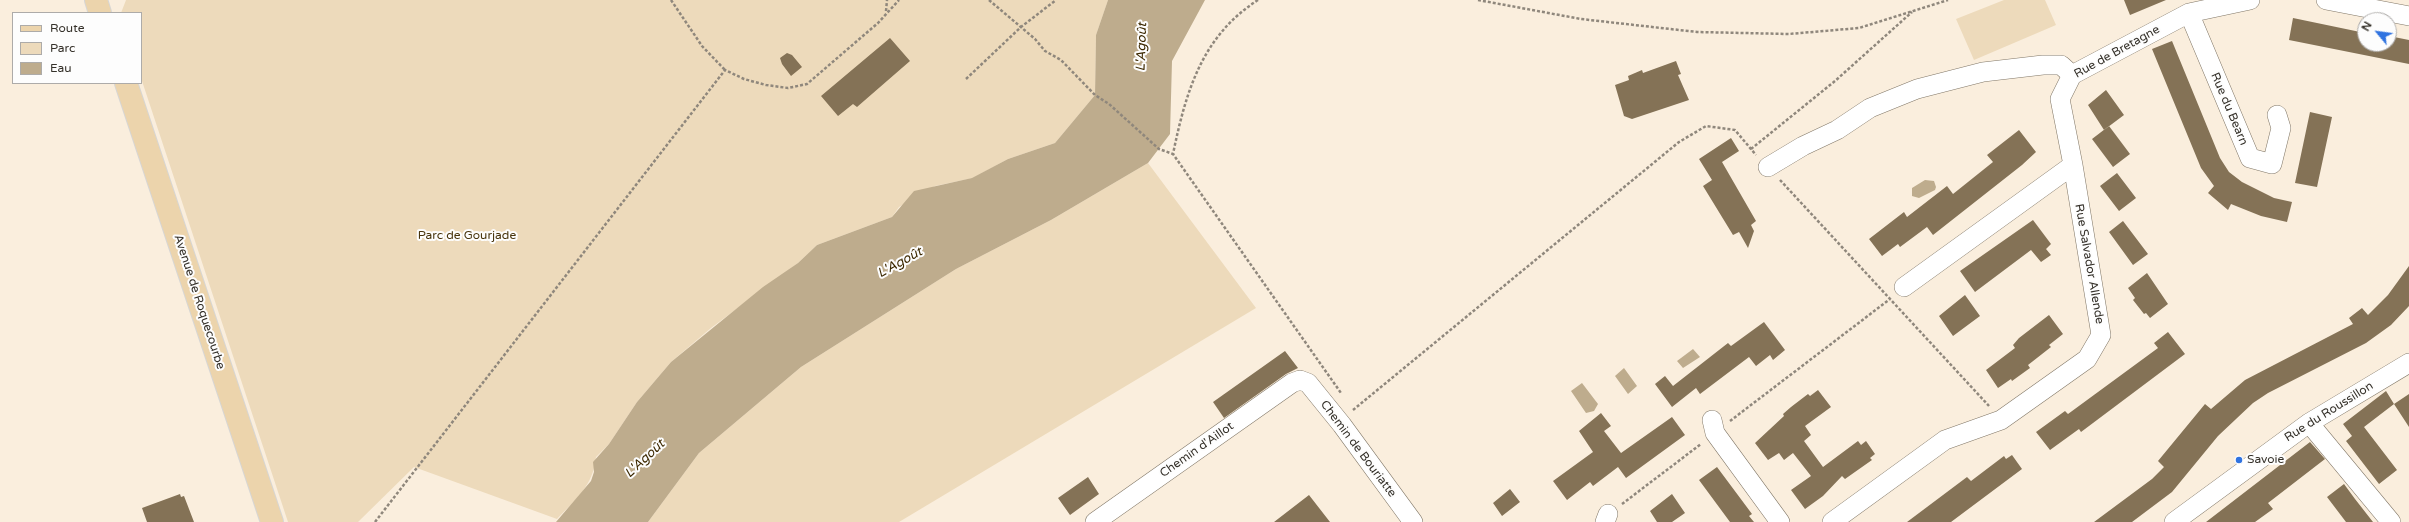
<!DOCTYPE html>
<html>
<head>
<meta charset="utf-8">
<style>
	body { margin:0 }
	#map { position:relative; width:2409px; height:522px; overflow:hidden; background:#faeedd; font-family:"Varela Round",sans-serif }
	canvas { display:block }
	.legend { position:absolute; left:12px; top:12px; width:130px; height:72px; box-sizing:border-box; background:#fdfdfd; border:1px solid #adaba9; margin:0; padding:5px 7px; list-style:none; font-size:12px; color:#35312a }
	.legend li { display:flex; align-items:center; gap:8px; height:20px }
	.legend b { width:20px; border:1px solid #adaba9 }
	.north { position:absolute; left:2357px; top:12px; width:40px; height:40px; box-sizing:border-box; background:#fdfdfd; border:1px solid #adaba9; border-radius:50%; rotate:299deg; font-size:11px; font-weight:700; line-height:16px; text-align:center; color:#35312a }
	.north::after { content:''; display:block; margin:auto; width:14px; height:18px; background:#3073e0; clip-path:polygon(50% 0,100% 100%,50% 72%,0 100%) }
</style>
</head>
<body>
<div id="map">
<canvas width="2409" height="522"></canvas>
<ul class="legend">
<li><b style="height:5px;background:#ecd4ac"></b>Route</li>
<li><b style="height:11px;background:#eddabb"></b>Parc</li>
<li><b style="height:11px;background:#beac8d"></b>Eau</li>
</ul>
<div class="north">N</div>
</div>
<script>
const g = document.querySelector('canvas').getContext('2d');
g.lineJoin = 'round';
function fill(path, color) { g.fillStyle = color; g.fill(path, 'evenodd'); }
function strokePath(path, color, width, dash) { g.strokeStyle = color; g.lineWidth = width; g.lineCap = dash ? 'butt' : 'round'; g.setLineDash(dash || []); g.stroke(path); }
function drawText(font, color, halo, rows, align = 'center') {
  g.font = font + ' "Varela Round",sans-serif'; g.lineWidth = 4; g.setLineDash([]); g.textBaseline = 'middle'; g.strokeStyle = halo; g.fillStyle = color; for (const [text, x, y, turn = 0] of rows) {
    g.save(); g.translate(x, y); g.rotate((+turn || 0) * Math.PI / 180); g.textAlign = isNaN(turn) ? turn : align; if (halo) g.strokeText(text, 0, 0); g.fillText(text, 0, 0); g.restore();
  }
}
const green = new Path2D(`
	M 126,0 L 1108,0 L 1096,35 L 1095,95 L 1055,143 L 1008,159 L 973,178 L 935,186 L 899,207 L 892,217 L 817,245 L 798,263 L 711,328 L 671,362 L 637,402 L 609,444 L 596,457 C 593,486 576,499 557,519 L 414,467 L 358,522 L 288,522 L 141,78 L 141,13 L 121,13 Z
	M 2004,0 L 2045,0 L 2056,25 L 1974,60 L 1956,19 Z
	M 1148,163 L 1256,308 L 899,522 L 648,522 L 699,453 L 801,367 L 956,269 L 1051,220 Z`);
const water = new Path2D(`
	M 1108,0 L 1205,0 L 1172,61 L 1170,134 L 1148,163 L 1051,220 L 956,269 L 801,367 L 699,453 L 648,522 L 556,522 L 591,481 L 594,472 L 593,462 L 609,444 L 637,402 L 671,362 L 763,287 L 798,263 L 817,245 L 892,217 L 914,191 L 972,178 L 1008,159 L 1055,143 L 1095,95 L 1096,35 Z
	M 1925,180 L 1934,181 L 1936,187 L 1935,190 L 1919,198 L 1912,196 L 1912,188 Z
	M 1693,349 L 1700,357 L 1683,368 L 1677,361 Z
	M 1624,368 L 1637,386 L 1628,394 L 1615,376 Z
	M 1582,383 L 1598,404 L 1594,411 L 1586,413 L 1571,391 Z`);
const building = new Path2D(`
	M 2124,0 L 2166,0 L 2130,15 Z
	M 2293,18 L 2365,33 L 2365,44 L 2389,44 L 2389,36 L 2409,40 L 2409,64 L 2289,40 Z
	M 890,38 L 910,61 L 857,107 L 853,104 L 838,116 L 821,96 Z
	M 2172,41 L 2220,158 L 2229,172 L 2242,182 L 2274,198 L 2292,202 L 2287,222 L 2261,216 L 2231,204 L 2228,210 L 2208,193 L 2214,186 L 2201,168 L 2152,49 Z
	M 787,53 L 792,55 L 802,67 L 791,76 L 782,64 L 780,58 Z
	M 1676,61 L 1681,74 L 1678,75 L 1689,100 L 1632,119 L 1624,116 L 1615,85 L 1629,80 L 1628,76 L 1642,70 L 1643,73 Z
	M 2106,90 L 2124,115 L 2104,130 L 2088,105 Z
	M 2310,112 L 2332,117 L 2317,187 L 2295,183 Z
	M 2109,126 L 2130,154 L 2113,167 L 2092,139 Z
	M 2019,130 L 2036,152 L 2022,165 L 1933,235 L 1927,227 L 1900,247 L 1898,244 L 1882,256 L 1869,239 L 1904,212 L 1907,217 L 1947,186 L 1953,194 L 1993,162 L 1987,155 Z
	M 1731,138 L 1739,151 L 1722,162 L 1756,221 L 1751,225 L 1754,231 L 1748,248 L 1739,232 L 1733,235 L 1703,186 L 1712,180 L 1699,159 Z
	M 2117,173 L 2136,198 L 2119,211 L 2100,186 Z
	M 2033,220 L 2051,244 L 2046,249 L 2051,255 L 2041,262 L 2031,250 L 1975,292 L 1960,271 Z
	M 2123,221 L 2148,254 L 2133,265 L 2109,232 Z
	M 2409,266 L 2409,306 L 2391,325 L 2366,343 L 2268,393 L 2253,403 L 2218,436 L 2172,492 L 2132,522 L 2094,522 L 2152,479 L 2164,467 L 2158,461 L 2205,404 L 2211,409 L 2245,380 L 2353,324 L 2349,318 L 2362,308 L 2368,315 L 2388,295 Z
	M 2147,273 L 2168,304 L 2150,318 L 2146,313 L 2144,314 L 2133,300 L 2135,298 L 2128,288 Z
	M 1965,295 L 1980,316 L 1953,336 L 1939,316 Z
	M 2049,315 L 2063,334 L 2049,345 L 2051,347 L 2028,365 L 2030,368 L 2012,381 L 2011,379 L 1998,388 L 1986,370 L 2015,348 L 2013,345 L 2019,338 Z
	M 1764,322 L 1785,350 L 1773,360 L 1770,355 L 1756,366 L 1749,357 L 1700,394 L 1696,388 L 1672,407 L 1655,384 L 1665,376 L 1673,386 L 1728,343 L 1731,346 Z
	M 2168,332 L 2185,354 L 2081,432 L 2079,429 L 2050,450 L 2036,432 L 2065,411 L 2068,414 L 2158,348 L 2154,343 Z
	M 1285,351 L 1298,368 L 1286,374 L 1224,418 L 1213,402 Z
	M 1818,390 L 1831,407 L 1805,426 L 1811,435 L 1804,441 L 1823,467 L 1858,441 L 1861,445 L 1866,441 L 1875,454 L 1870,458 L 1872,460 L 1845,479 L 1842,476 L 1823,496 L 1805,509 L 1791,490 L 1811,476 L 1793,453 L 1784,460 L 1779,453 L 1768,460 L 1755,443 L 1784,416 L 1783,414 L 1791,407 L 1808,394 L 1810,396 Z
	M 2386,391 L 2394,404 L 2364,427 L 2397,470 L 2379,484 L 2346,441 L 2352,436 L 2343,424 Z
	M 2409,394 L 2409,427 L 2394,404 Z
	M 1601,413 L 1611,426 L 1604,431 L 1621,453 L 1672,417 L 1685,435 L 1626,478 L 1618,467 L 1593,486 L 1590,482 L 1567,500 L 1553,481 L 1593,452 L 1579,431 Z
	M 2310,442 L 2325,459 L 2268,503 L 2273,509 L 2255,522 L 2206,522 Z
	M 2012,455 L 2022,469 L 1951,522 L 1907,522 L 1967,477 L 1971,481 L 2004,456 L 2006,459 Z
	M 1717,467 L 1752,514 L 1749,516 L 1754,522 L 1730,522 L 1699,480 Z
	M 1088,477 L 1099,494 L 1070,515 L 1058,498 Z
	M 2344,484 L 2355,499 L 2373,522 L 2346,522 L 2327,497 Z
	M 1510,489 L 1520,502 L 1502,516 L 1493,503 Z
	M 180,494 L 181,497 L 184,496 L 194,522 L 147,522 L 142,508 Z
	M 1672,494 L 1685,513 L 1672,522 L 1657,522 L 1650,511 Z
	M 1309,495 L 1330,522 L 1274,522 Z`);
const path = new Path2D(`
	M 671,0 L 702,46 L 725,70
	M 989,0 L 1035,39 L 1045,51 L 1061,60 L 1095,95 L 1109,104 L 1159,149 L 1173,154
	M 1258,0 C 1202,36 1186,91 1173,154 L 1341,393
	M 1478,0 L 1581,19 L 1697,32 L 1789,34 L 1859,28 L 1948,0
	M 886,11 L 887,0
	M 966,79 L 1021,27 L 1056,0
	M 1751,149 L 1835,81 L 1912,12
	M 1780,180 L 1989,406
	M 1353,410 L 1679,142 L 1706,126 L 1735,130 L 1756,155
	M 1730,421 L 1890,299
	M 1622,504 L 1701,444
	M 375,522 L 725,70 L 744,79 L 766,85 L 788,88 L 807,84 L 878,23 L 899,0`);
const minor = new Path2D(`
	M 2326,0 L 2409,16
	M 2189,13 L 2250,158 L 2272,164 L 2281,128 L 2277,115
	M 2073,165 L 2060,99 L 2072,75 L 2189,13 L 2250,0
	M 1768,167 L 1803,146 L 1837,130 L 1870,108 L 1917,89 L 1983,72 L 2043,65 L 2061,65 L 2072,75
	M 1712,420 L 1715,433 L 1780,522
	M 2309,423 L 2391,522
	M 1095,522 L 1292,383 L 1300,380 L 1308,383 L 1342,425 L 1413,522
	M 1605,522 L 1608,514
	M 1832,522 L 1945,440 L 2001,420 L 2087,359 L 2101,335 L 2073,165 L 1904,287
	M 2174,522 L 2309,423 L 2409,363`);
const major = new Path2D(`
	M 96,0 L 100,13
	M 126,83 L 272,522`);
const markers = [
	[2239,460,4,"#3073e0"]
];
const streetNames = [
	["Rue de Bretagne",2117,52,-29],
	["Rue du Bearn",2229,109,67],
	["Rue Salvador Allende",2089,264,80],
	["Avenue de Roquecourbe",199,302,72],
	["Rue du Roussillon",2329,412,-32],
	["Chemin de Bouriatte",1358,449,53],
	["Chemin d'Aillot",1197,450,-35]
];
const parkNames = [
	["Parc de Gourjade",467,236]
];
const poiNames = [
	["Savoie",2247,460]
];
const waterNames = [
	["L'Agoût",1142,47,-88],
	["L'Agoût",900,263,-29],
	["L'Agoût",645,459,-43]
];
fill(green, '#eddabb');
fill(water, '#beac8d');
fill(building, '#847256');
strokePath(minor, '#817767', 20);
strokePath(major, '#d7d6d4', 24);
strokePath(path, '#8f877c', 2.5, [3, 2]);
strokePath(minor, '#fff', 19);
strokePath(major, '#ecd4ac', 22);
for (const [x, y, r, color] of markers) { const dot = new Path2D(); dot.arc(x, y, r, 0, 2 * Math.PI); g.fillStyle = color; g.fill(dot); strokePath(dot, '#fdfdfd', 1.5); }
drawText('12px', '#35312a', '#fdfdfd', streetNames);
drawText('12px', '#48340c', '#fdfdfd', parkNames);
drawText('12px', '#35312a', '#fdfdfd', poiNames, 'left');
drawText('italic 13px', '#3c2800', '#fdfdfd', waterNames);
</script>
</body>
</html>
